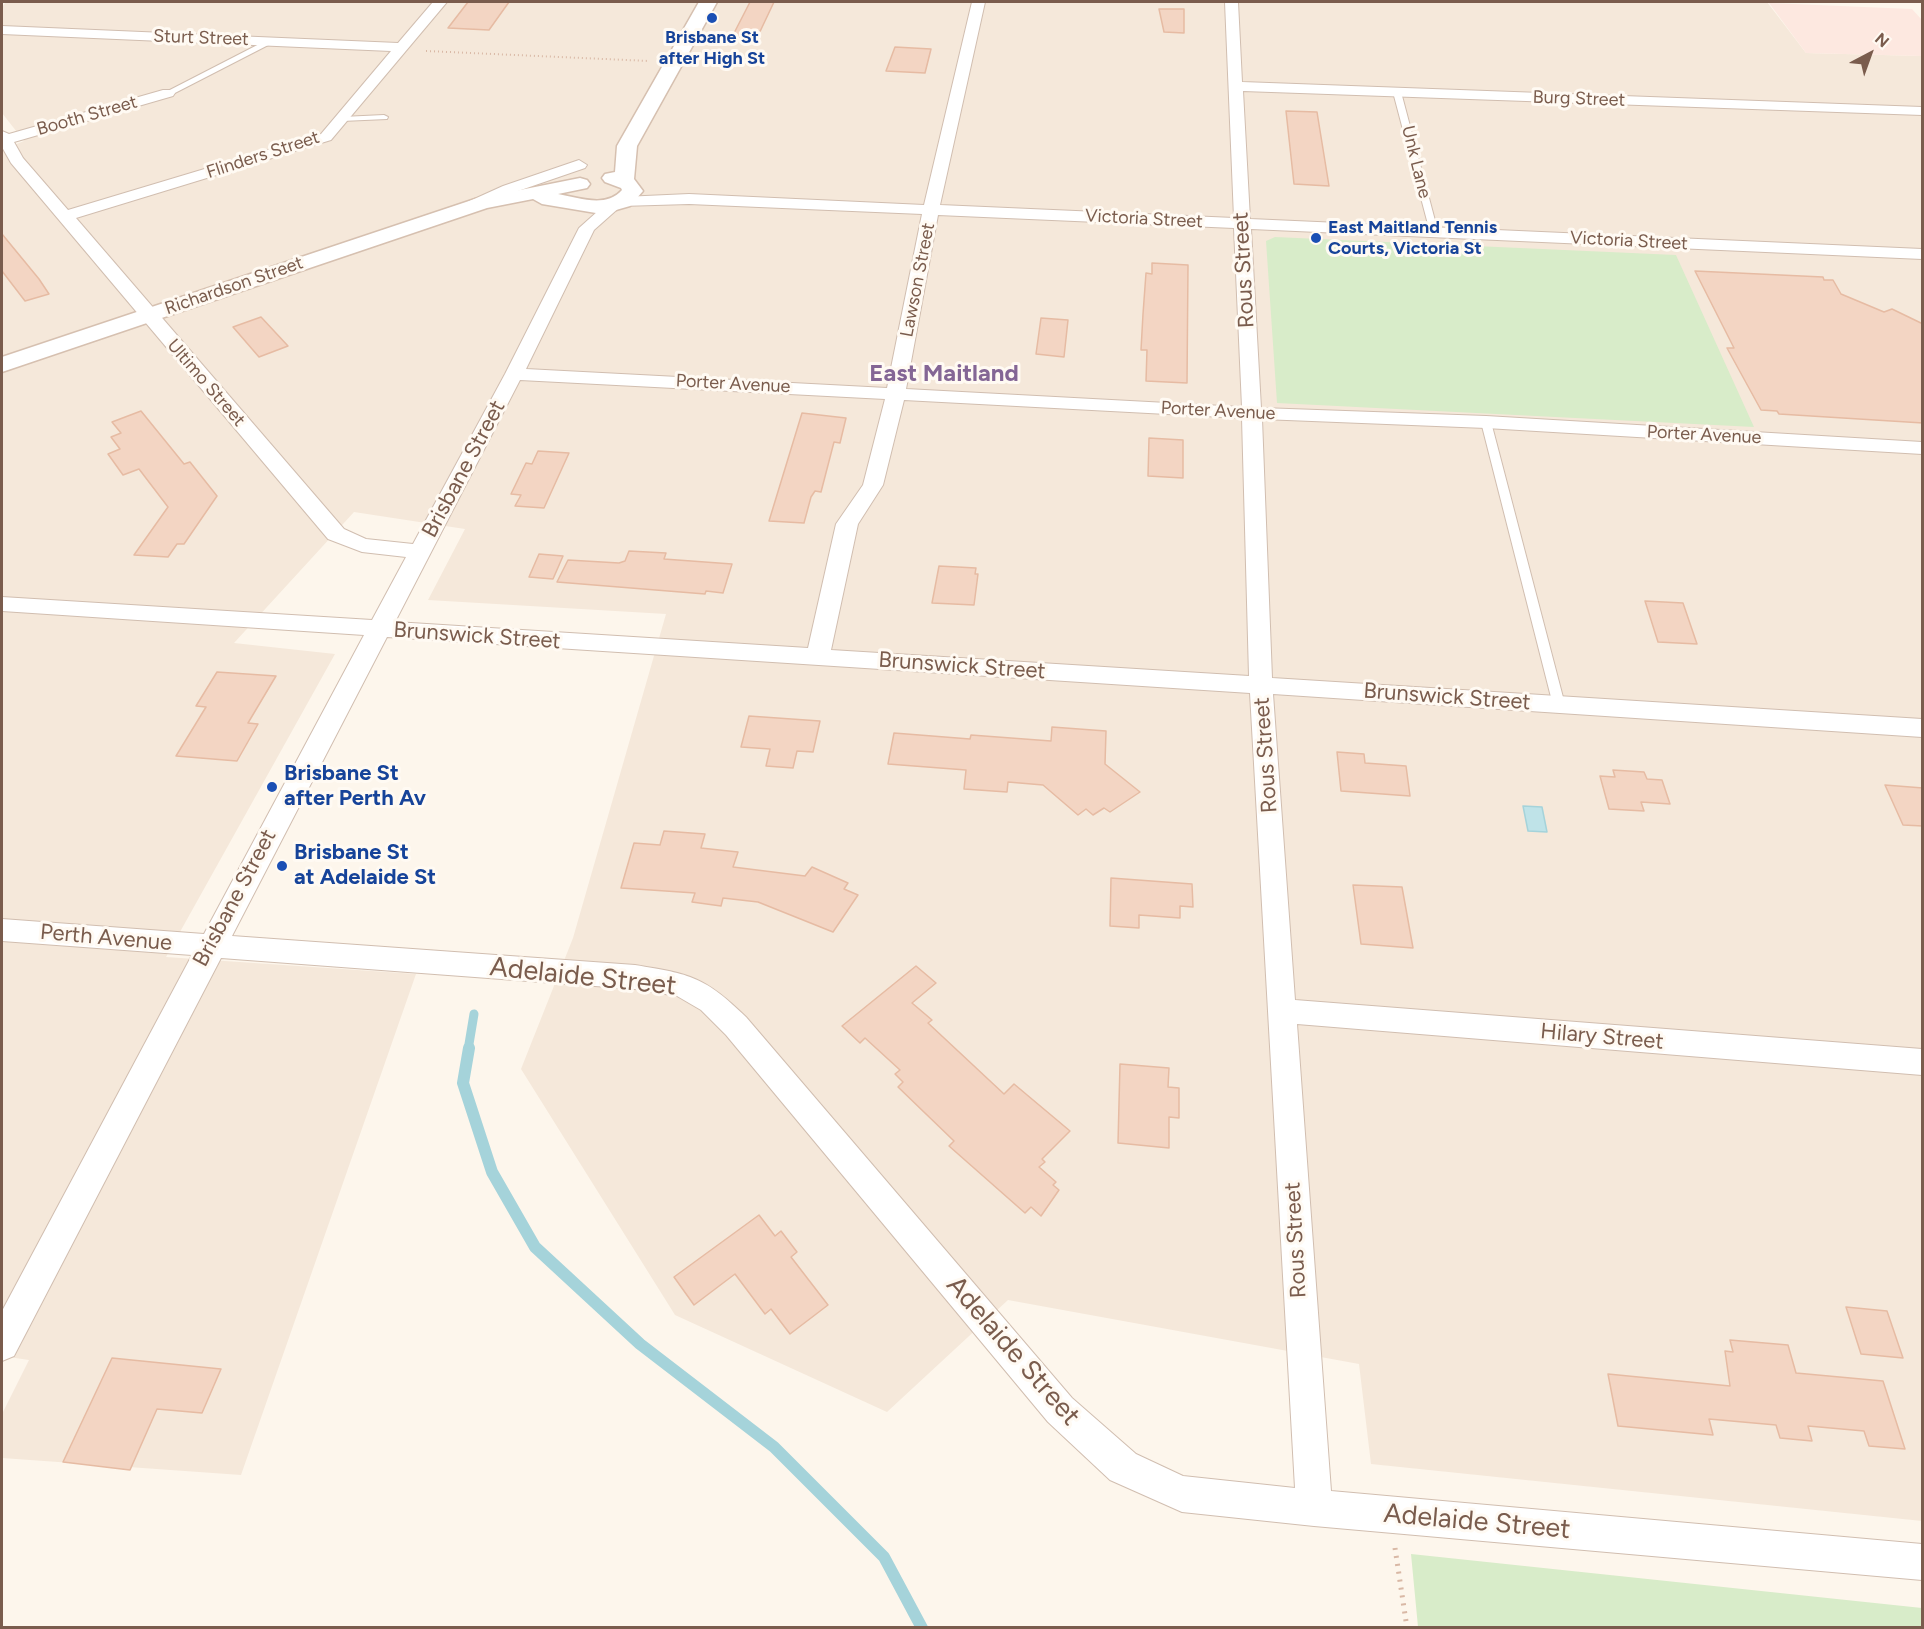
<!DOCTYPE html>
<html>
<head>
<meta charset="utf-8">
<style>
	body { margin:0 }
	#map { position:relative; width:1924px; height:1629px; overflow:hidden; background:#fdf6ec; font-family:Figtree,sans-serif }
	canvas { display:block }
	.frame { position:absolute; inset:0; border:3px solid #7a5c4d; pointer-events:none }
	.north { position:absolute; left:1840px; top:24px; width:60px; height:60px; -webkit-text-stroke:4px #fffaf3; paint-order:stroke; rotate:41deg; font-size:16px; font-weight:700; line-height:24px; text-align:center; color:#7a5c4d }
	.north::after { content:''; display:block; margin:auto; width:21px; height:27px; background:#7a5c4d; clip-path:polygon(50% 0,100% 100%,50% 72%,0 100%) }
</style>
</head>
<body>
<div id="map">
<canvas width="1924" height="1629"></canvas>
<div class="frame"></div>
<div class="north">N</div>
</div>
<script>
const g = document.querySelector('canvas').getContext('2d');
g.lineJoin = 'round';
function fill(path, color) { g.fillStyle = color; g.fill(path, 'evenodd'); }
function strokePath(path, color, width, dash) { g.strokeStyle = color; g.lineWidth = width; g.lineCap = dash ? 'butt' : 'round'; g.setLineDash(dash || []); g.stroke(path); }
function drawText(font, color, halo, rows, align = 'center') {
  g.font = font + ' Figtree,sans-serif'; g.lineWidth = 6; g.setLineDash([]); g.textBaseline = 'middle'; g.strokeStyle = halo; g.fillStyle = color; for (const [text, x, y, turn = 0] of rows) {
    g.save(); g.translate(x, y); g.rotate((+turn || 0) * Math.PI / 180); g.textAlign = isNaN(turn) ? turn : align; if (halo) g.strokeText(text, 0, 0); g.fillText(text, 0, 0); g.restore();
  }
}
const residential = new Path2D(`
	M 6,2 L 1767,2 L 1806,53 L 1922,56 L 1922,1521 L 1371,1464 L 1359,1364 L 1008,1300 L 887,1412 L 675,1315 L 521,1069 L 573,938 L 666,614 L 428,600 L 465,529 L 354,512 L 234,643 L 335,654 L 166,957 L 416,974 L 241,1475 L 2,1458 L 2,1414 L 29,1360 L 2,1356 L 2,150 L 24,141 L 2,113 L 2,7 Z`);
const commercial = new Path2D(`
	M 1769,3 L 1912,9 L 1922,20 L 1922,56 L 1806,53 Z`);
const green = new Path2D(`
	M 1275,237 L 1676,255 L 1754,427 L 1277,403 L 1266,241 Z
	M 1411,1554 L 1922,1608 L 1922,1627 L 1418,1627 Z`);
const water = new Path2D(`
	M 1523,806 L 1542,807 L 1547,832 L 1528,831 Z`);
const streamFar1 = new Path2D(`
	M 468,1050 L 474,1014`);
const stream = new Path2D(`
	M 469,1048 L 463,1083 L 492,1172 L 535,1247 L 640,1344 L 774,1447 L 884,1557 L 922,1628`);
const building = new Path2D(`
	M 468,2 L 509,2 L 489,30 L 448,28 Z
	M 750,2 L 774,2 L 756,40 L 731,39 Z
	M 1159,9 L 1184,9 L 1184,33 L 1164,32 Z
	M 895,47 L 931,49 L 925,73 L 886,71 Z
	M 1286,111 L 1317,112 L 1329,186 L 1294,184 Z
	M 2,234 L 39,279 L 49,294 L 25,301 L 2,271 Z
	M 1152,263 L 1188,265 L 1187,383 L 1146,381 L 1147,350 L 1141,350 L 1143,314 L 1146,273 L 1152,274 Z
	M 1695,271 L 1823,277 L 1824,280 L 1833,280 L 1841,294 L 1884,312 L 1892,309 L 1923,324 L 1923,423 L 1779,414 L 1777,411 L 1761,410 L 1727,348 L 1734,348 Z
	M 261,317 L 288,346 L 259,357 L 233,327 Z
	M 1041,318 L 1068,320 L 1064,357 L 1036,354 Z
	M 141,411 L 184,464 L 190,462 L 217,496 L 184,544 L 177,544 L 168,557 L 134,555 L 168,507 L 139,469 L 123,475 L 108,454 L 120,449 L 111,437 L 121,433 L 112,422 Z
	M 802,413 L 846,418 L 840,443 L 834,442 L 821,492 L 815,491 L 811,497 L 804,523 L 769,521 Z
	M 1149,438 L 1183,440 L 1183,478 L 1148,476 Z
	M 538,451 L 569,453 L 544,508 L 515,506 L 521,495 L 511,494 L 526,463 L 532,464 Z
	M 629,551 L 666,553 L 664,559 L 732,564 L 723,593 L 706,591 L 705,594 L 557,582 L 568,560 L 619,563 L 625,561 Z
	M 539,554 L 563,556 L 553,579 L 529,577 Z
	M 939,566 L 976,568 L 975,574 L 978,574 L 974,605 L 932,603 Z
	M 1645,601 L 1683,603 L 1697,644 L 1658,642 Z
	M 217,672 L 276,676 L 248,723 L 258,724 L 237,761 L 176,756 L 206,707 L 196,706 Z
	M 749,716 L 820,721 L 813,752 L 797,751 L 793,768 L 766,766 L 770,749 L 741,747 Z
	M 1052,727 L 1106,731 L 1105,764 L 1140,792 L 1110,812 L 1104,808 L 1093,815 L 1086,809 L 1078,815 L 1043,785 L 1008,782 L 1007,792 L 964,789 L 966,770 L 888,764 L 894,733 L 970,739 L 971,735 L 1051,741 Z
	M 1337,752 L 1364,754 L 1365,763 L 1406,766 L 1410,796 L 1341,791 Z
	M 1613,770 L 1644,772 L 1647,779 L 1662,780 L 1670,804 L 1641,802 L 1644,811 L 1609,809 L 1600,776 L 1615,777 Z
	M 1885,785 L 1923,788 L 1923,826 L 1903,825 Z
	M 664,831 L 705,834 L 701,848 L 738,852 L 733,867 L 805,876 L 812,867 L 848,883 L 844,889 L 858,895 L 833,932 L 758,902 L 723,898 L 721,906 L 692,902 L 695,893 L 621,888 L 634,843 L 660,845 Z
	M 1111,878 L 1192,884 L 1193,907 L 1180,906 L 1180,918 L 1139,915 L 1139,928 L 1110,926 Z
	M 1353,885 L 1402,887 L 1413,948 L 1361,944 Z
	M 916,966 L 936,983 L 912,1003 L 932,1020 L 928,1023 L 1004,1094 L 1014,1084 L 1070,1131 L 1042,1159 L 1045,1162 L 1039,1167 L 1056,1182 L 1053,1185 L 1059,1190 L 1041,1216 L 1031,1207 L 1025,1213 L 949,1146 L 954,1141 L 898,1087 L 903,1082 L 895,1074 L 900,1070 L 865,1038 L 860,1043 L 842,1026 Z
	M 1120,1064 L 1169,1068 L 1168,1087 L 1179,1088 L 1179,1118 L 1169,1117 L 1169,1148 L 1118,1143 Z
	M 759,1215 L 775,1236 L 781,1231 L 797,1252 L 791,1257 L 828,1305 L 790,1334 L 771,1309 L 765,1314 L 735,1274 L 694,1305 L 674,1277 Z
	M 1846,1307 L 1887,1311 L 1903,1358 L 1861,1354 Z
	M 1730,1340 L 1788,1345 L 1796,1373 L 1883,1381 L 1905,1449 L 1869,1446 L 1864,1431 L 1808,1426 L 1812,1441 L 1780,1438 L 1776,1425 L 1709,1419 L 1713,1435 L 1618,1426 L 1608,1374 L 1730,1386 L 1725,1351 L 1733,1352 Z
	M 112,1358 L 221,1369 L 202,1413 L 157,1409 L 130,1470 L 63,1462 Z`);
const pathFar1 = new Path2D(`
	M 426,51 L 649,61`);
const path = new Path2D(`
	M 1395,1548 L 1407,1628`);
const service = new Path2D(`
	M 269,39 L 276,41 L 171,95 L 164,93 Z
	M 1397,90 L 1401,92 L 1438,232 L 1437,234 L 1430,232 L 1393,92 Z
	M 384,115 L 388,117 L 387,119 L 342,121 L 338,119 L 342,117 Z
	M 1486,419 L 1491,422 L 1565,705 L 1559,710 L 1553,705 L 1481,422 Z`);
const minor = new Path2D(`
	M 433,2 L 447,2 L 331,140 L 76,218 L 344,529 L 366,539 L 413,544 L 505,374 L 579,228 L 607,203 L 623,197 L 689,194 L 924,205 L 972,2 L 985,2 L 940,205 L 1234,218 L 1225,2 L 1238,2 L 1242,82 L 1922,107 L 1922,115 L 1243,91 L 1250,219 L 1922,249 L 1922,259 L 1251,229 L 1261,408 L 1486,416 L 1922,442 L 1922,454 L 1486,428 L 1262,419 L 1272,678 L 1922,719 L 1922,737 L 1273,694 L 1295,1000 L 1922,1049 L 1922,1075 L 1297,1024 L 1331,1491 L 1922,1544 L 1922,1580 L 1314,1526 L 1182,1512 L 1110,1480 L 1048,1422 L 726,1035 L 701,1010 L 677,996 L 635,989 L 221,958 L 14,1356 L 2,1361 L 2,1311 L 192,955 L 2,941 L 2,919 L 204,934 L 364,635 L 2,611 L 2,597 L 372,620 L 406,557 L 362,552 L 328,539 L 11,163 L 2,147 L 2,131 L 9,134 L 163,90 L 173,90 L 175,93 L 173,96 L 14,142 L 23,158 L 68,210 L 321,134 L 391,51 L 2,34 L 2,26 L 398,43 ZM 689,204 L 922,214 L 887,388 L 526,369 L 594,230 L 621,206 ZM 938,215 L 1234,228 L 1242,407 L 906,389 ZM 520,380 L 885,399 L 863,485 L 836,524 L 808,648 L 395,622 ZM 904,400 L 1242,418 L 1249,676 L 831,650 L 858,524 L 883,485 ZM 387,637 L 1250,693 L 1295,1488 L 1183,1476 L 1136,1454 L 1072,1398 L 746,1017 C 705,977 691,974 635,965 L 232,936 Z
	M 579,160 L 587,165 L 585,168 L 515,192 L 473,211 L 461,211 L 459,208 L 461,205 L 503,186 Z`);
const secondary = new Path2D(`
	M 699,2 L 717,2 L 637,146 L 634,179 L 643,191 L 630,206 L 602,214 L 542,204 L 533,199 L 487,208 L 2,372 L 2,357 L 475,199 L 580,178 L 587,180 L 590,184 L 587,188 L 558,194 C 580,198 606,208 622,190 L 621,188 L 605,182 L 602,178 L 605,174 L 615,172 L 617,146 Z`);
const markers = [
	[712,18,6,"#1a4fb4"],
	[1316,238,6,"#1a4fb4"],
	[272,787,6,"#1a4fb4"],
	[282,866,6,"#1a4fb4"]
];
const farStreetnames = [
	["Sturt Street",201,38,2],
	["Burg Street",1579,99,2],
	["Booth Street",87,116,-16],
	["Flinders Street",263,155,-18],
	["Unk Lane",1416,162,76],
	["Victoria Street",1144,219,3],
	["Victoria Street",1629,241,3],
	["Lawson Street",918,280,-79],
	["Richardson Street",234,286,-19],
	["Ultimo Street",206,383,49],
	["Porter Avenue",733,384,3],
	["Porter Avenue",1218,411,3],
	["Porter Avenue",1704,435,3]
];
const farTransitnames = [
	["Brisbane St",712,38],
	["after High St",712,59],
	["East Maitland Tennis",1328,228,"left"],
	["Courts, Victoria St",1328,249,"left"]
];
const streetNames = [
	["Rous Street",1244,270,-93],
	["Brisbane Street",464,469,-62],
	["Brunswick Street",477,636,4],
	["Brunswick Street",962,666,4],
	["Brunswick Street",1447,697,4],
	["Rous Street",1266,755,-94],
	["Brisbane Street",235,898,-62],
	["Perth Avenue",106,938,5],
	["Hilary Street",1602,1037,5],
	["Rous Street",1296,1240,-93]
];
const transitNames = [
	["Brisbane St",284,774],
	["after Perth Av",284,799],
	["Brisbane St",294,853],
	["at Adelaide St",294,878]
];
const farDistrictnames = [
	["East Maitland",944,374]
];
const nearStreetnames = [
	["Adelaide Street",583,977,6],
	["Adelaide Street",1013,1351,49],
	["Adelaide Street",1477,1522,5]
];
fill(residential, '#f5e8da');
fill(commercial, '#fde8e0');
fill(green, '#d8ecc9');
fill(water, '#bfe3e8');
strokePath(water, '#a5d3da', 1.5);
strokePath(streamFar1, '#a5d3da', 9);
strokePath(stream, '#a5d3da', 12);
fill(building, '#f3d5c3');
strokePath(building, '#e6bba3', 1.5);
strokePath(service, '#d1beb0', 2);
strokePath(minor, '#d1beb0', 2);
strokePath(secondary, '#d6c0b0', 3);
strokePath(pathFar1, '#d9b8a5', 2, [1, 3]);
strokePath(path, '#d9b8a5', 5, [2, 6]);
fill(service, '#fff');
fill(minor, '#fff');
fill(secondary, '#fff');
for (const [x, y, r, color] of markers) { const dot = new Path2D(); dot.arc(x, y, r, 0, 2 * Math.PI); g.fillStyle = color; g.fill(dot); strokePath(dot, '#fffaf3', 2); }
drawText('18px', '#7a5c4d', '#fffaf3', farStreetnames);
drawText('bold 18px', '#164399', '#fffaf3', farTransitnames);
drawText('22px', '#7a5c4d', '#fffaf3', streetNames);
drawText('bold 22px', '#164399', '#fffaf3', transitNames, 'left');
drawText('bold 24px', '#846695', '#fffaf3', farDistrictnames);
drawText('27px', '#7a5c4d', '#fffaf3', nearStreetnames);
</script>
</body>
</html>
